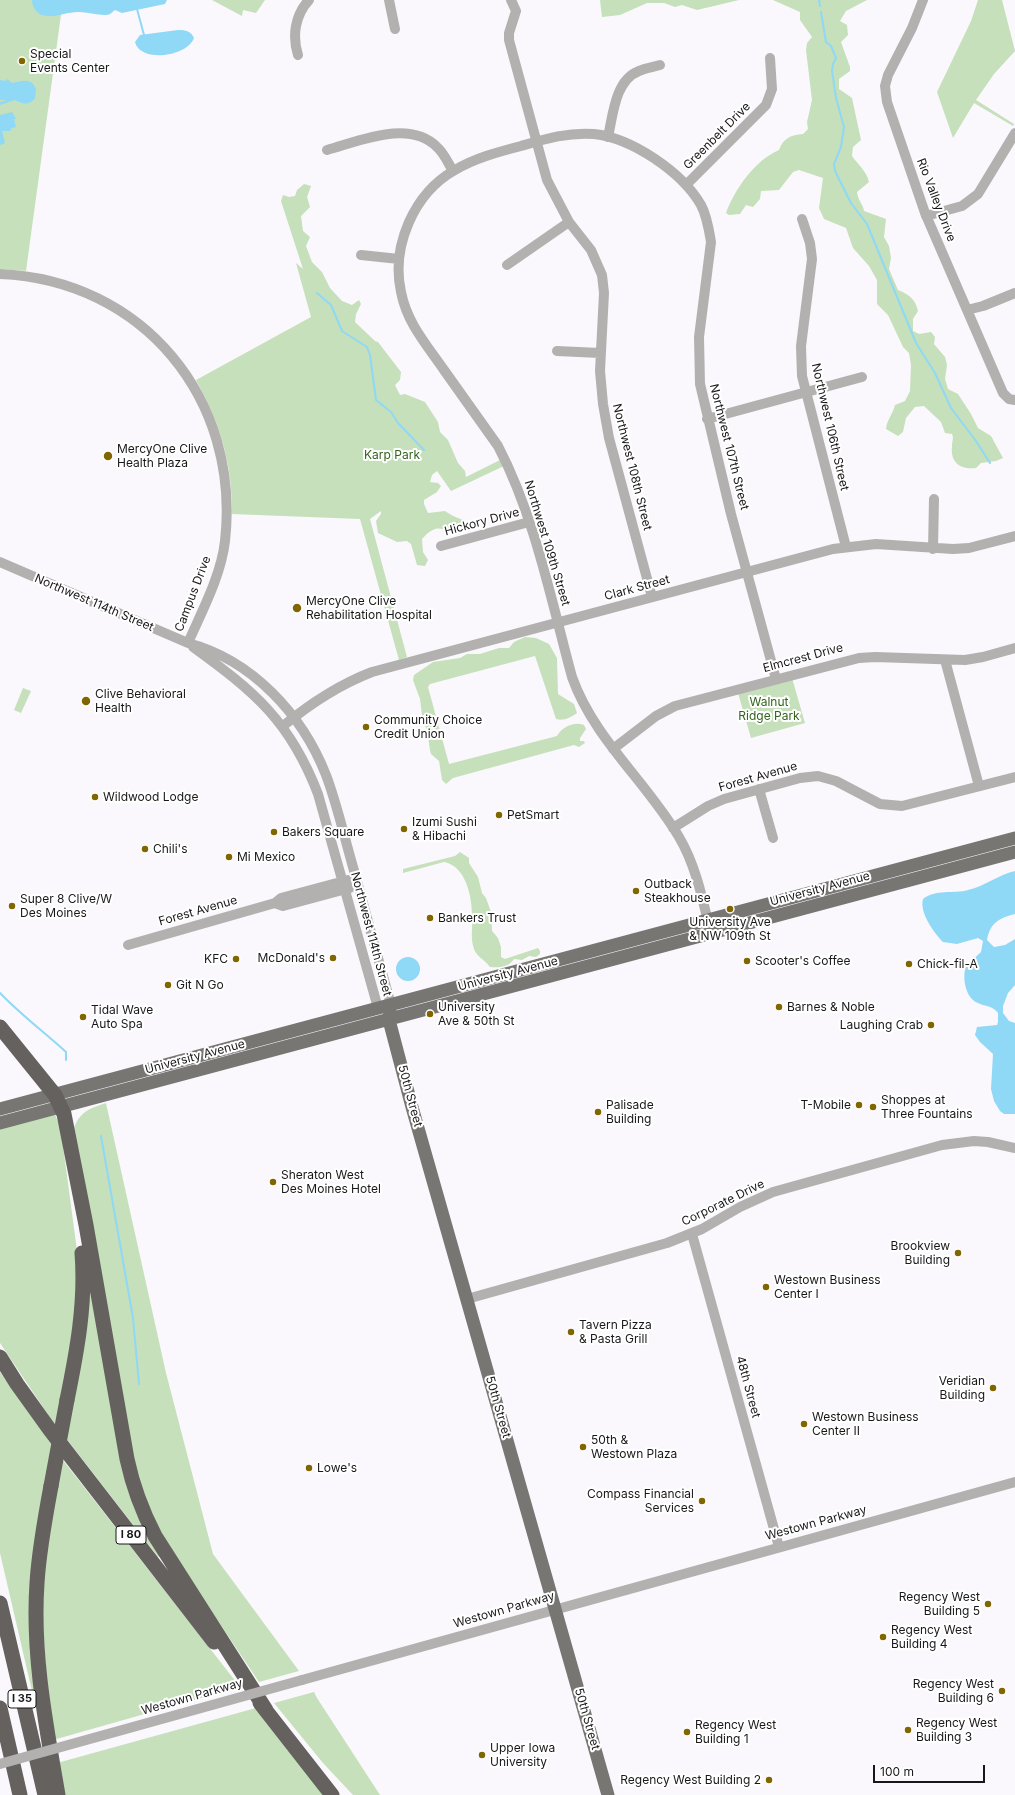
<!DOCTYPE html>
<html>
<head>
<meta charset="utf-8">
<style>
	body { margin:0 }
	#map { position:relative; width:1015px; height:1795px; overflow:hidden; background:#faf8fc; font-family:Inter,sans-serif }
	canvas { display:block }
	.scale { position:absolute; left:873px; top:1765px; width:112px; height:18px; box-sizing:border-box; border:2px solid #181819; border-top:0; padding-left:5px; font-size:12px; line-height:14px; white-space:nowrap; color:#181819; -webkit-text-stroke:3px #fff; paint-order:stroke }
</style>
</head>
<body>
<div id="map">
<canvas width="1015" height="1795"></canvas>
<div class="scale">100 m</div>
</div>
<script>
const g = document.querySelector('canvas').getContext('2d');
g.lineJoin = 'round';
function fill(path, color) { g.fillStyle = color; g.fill(path, 'evenodd'); }
function strokePath(path, color, width, dash) { g.strokeStyle = color; g.lineWidth = width; g.lineCap = dash ? 'butt' : 'round'; g.setLineDash(dash || []); g.stroke(path); }
function drawText(font, color, halo, rows, align = 'center') {
  g.font = font + ' Inter,sans-serif'; g.lineWidth = 4; g.setLineDash([]); g.textBaseline = 'middle'; g.strokeStyle = halo; g.fillStyle = color; for (const [text, x, y, turn = 0] of rows) {
    g.save(); g.translate(x, y); g.rotate((+turn || 0) * Math.PI / 180); g.textAlign = isNaN(turn) ? turn : align; if (halo) g.strokeText(text, 0, 0); g.fillText(text, 0, 0); g.restore();
  }
}
const green = new Path2D(`
	M 0,0 L 63,0 L 26,271 L 0,269 Z
	M 212,0 L 265,0 L 256,13 L 243,10 L 242,16 Z
	M 600,0 L 739,0 L 697,10 L 682,5 L 675,7 L 664,3 L 647,3 L 620,15 L 602,17 Z
	M 773,0 L 867,0 L 846,11 L 840,21 L 847,25 L 848,35 L 841,42 L 850,67 L 850,71 L 839,79 L 839,89 L 852,98 L 861,140 L 853,147 L 852,156 C 859,166 866,170 869,182 L 857,192 C 858,201 863,204 864,211 L 886,219 L 884,237 L 889,246 L 891,258 L 889,269 L 898,290 C 910,295 915,299 918,311 L 913,319 L 913,331 L 919,334 L 931,332 L 935,337 L 934,344 L 945,357 L 947,365 L 945,379 L 948,389 L 958,394 L 971,414 L 978,428 L 991,436 L 1003,458 L 996,461 L 981,463 L 976,468 C 961,470 950,463 952,446 C 952,441 954,439 952,434 L 945,433 L 941,422 L 924,406 L 915,407 L 906,418 L 903,432 L 898,436 L 886,429 C 887,419 893,414 895,405 L 905,401 L 910,391 L 911,365 L 909,353 L 903,347 L 888,315 L 877,304 L 877,280 L 869,266 L 853,248 L 846,228 L 824,219 L 819,208 L 823,178 L 799,170 L 793,172 L 779,190 L 761,191 L 760,199 L 753,207 L 746,205 L 740,214 L 729,215 L 726,213 C 735,189 754,161 779,150 C 783,138 791,135 803,134 L 808,129 L 807,122 L 812,100 L 806,50 L 807,43 L 812,37 L 800,20 L 800,12 Z
	M 978,0 L 1002,0 L 1015,51 L 994,74 L 976,100 L 1014,124 L 1013,126 L 974,103 L 953,138 L 937,92 L 971,21 Z
	M 304,184 L 311,186 L 307,197 L 310,207 L 301,216 L 303,231 L 310,237 L 306,246 L 312,262 L 322,272 L 330,288 L 342,301 L 352,305 L 359,300 L 361,304 L 356,314 L 355,322 L 375,341 L 378,342 L 401,372 L 400,380 L 395,385 L 400,395 L 405,394 L 425,402 L 438,422 L 440,432 L 448,440 L 458,463 L 465,471 L 466,477 L 500,460 L 504,466 L 451,491 L 437,471 L 432,475 L 430,482 L 438,483 L 441,486 L 437,492 L 424,500 L 424,504 L 428,513 L 445,511 C 454,518 464,519 474,526 C 470,527 466,530 462,531 C 443,536 441,518 422,539 L 423,552 L 428,560 L 425,566 L 417,565 L 411,544 L 407,541 L 397,542 L 378,533 L 376,521 L 381,514 L 381,511 L 370,519 L 407,657 L 399,660 L 360,519 L 232,514 C 233,466 220,422 196,380 L 311,317 L 296,263 L 303,269 L 281,201 L 283,195 L 289,197 L 295,196 L 297,190 Z
	M 525,637 L 536,638 L 549,644 L 557,658 L 558,694 L 574,704 L 577,713 C 570,718 564,721 556,719 L 535,656 L 430,684 L 428,687 L 449,764 L 557,736 C 562,727 574,721 584,725 L 586,729 L 580,738 L 580,741 L 584,741 L 585,743 L 579,747 L 574,745 L 453,778 L 446,784 L 442,780 L 439,761 L 431,754 L 430,750 L 427,731 L 422,715 L 420,699 L 413,680 L 414,675 L 433,662 L 460,658 L 467,654 L 480,654 L 499,648 L 509,648 L 514,642 Z
	M 792,678 L 805,723 L 751,738 L 738,693 Z
	M 23,688 L 31,691 L 21,713 L 14,710 Z
	M 460,852 L 469,858 L 469,863 L 478,877 L 482,893 L 486,898 L 491,912 L 492,931 L 498,938 L 501,947 L 501,957 L 505,959 L 538,948 L 540,951 L 540,954 L 536,957 L 529,956 L 522,960 L 514,959 C 509,967 499,968 490,967 C 485,960 476,956 474,949 C 470,937 473,928 472,915 C 472,897 466,866 444,862 L 403,873 L 403,869 L 455,856 Z
	M 106,1103 L 166,1373 L 213,1554 L 299,1671 L 259,1682 L 163,1539 L 135,1475 L 74,1128 C 80,1111 91,1108 106,1103 Z
	M 55,1114 L 61,1131 L 78,1258 L 79,1305 L 57,1428 L 0,1343 L 0,1129 Z
	M 90,1287 L 114,1423 L 161,1555 L 158,1557 L 66,1438 Z
	M 0,1372 L 54,1446 L 43,1509 L 41,1703 L 35,1704 L 0,1553 Z
	M 62,1459 L 240,1687 L 53,1740 L 51,1733 L 40,1591 Z
	M 314,1692 L 317,1698 L 380,1795 L 353,1795 L 323,1763 L 274,1703 Z
	M 256,1708 L 323,1795 L 63,1795 L 57,1763 Z`);
const water = new Path2D(`
	M 32,0 L 167,0 L 165,4 L 122,13 L 115,10 C 113,11 112,13 110,14 C 105,17 87,12 80,12 C 68,11 54,19 42,15 C 36,13 32,6 32,0 Z
	M 178,30 C 186,30 191,31 194,38 C 187,57 140,63 135,42 L 140,35 Z
	M 7,79 L 12,83 C 23,81 31,77 36,89 L 35,98 C 29,106 23,104 15,100 L 0,105 L 0,102 L 7,100 L 0,100 L 0,80 L 6,81 Z
	M 12,112 L 16,119 L 14,119 L 16,127 L 10,129 L 11,131 L 2,131 L 5,143 L 0,145 L 0,115 Z
	M 1015,871 L 1015,914 C 999,918 990,923 987,940 L 994,947 L 1005,945 L 1015,939 L 1015,985 L 1008,993 L 1003,1006 L 1003,1013 L 1009,1021 L 1015,1023 L 1015,1114 L 1004,1114 L 1000,1111 L 994,1101 L 991,1089 L 993,1054 L 980,1042 L 975,1035 L 977,1027 L 997,1025 L 998,1022 L 998,1013 C 992,1005 986,1007 978,1003 C 965,998 962,977 966,966 L 981,952 L 983,941 L 978,938 L 957,944 L 943,942 C 934,933 919,912 923,899 C 935,889 954,894 968,890 C 985,886 998,875 1015,871 Z
	M396 969a12 12 0 1 1 24 0a12 12 0 1 1-24 0Z`);
const stream = new Path2D(`
	M 819,0 L 820,6
	M 137,9 L 144,35
	M 821,12 L 826,42 L 831,46 L 836,58 L 833,64 L 832,71 L 836,98 L 844,127 L 841,147 L 834,164 L 835,171 L 851,203 L 867,224 L 916,343 L 935,373 L 951,408 L 976,441 L 990,463
	M 317,293 L 331,305 L 342,331 L 367,347 L 370,355 L 376,400 L 391,412 L 398,423 L 424,450
	M 0,993 C 20,1014 44,1032 66,1052 L 66,1060
	M 101,1136 L 133,1318 L 139,1384`);
const minor = new Path2D(`
	M 389,0 L 395,29
	M 511,0 L 516,11 L 509,33 L 509,40 L 547,180 L 569,222 L 591,250 L 602,275 L 604,293 L 600,371 L 603,404 L 609,438 L 652,597
	M 923,0 L 912,28 L 888,75 L 885,86 L 887,102 L 925,213 L 1003,393 L 1009,399 L 1015,400
	M 298,55 C 292,36 295,15 309,0
	M 608,137 C 613,115 615,80 639,71 C 645,68 653,67 660,65
	M 327,150 C 360,141 409,119 437,147 C 444,153 448,163 453,171
	M 686,185 L 766,105 L 772,89 L 770,58
	M 926,216 L 962,206 L 978,194 L 1015,133
	M 802,219 L 810,243 L 812,259 L 801,346 L 802,376 L 846,547
	M 361,255 L 399,259
	M 507,265 L 569,222
	M 0,274 C 143,280 241,399 225,541 C 221,576 202,611 188,643
	M 967,310 L 983,306 L 1015,293
	M 557,351 L 600,353
	M 707,419 L 862,377
	M 441,546 L 529,522
	M 933,549 L 934,499
	M 0,562 L 188,643 C 252,660 302,714 326,775 C 337,804 344,836 353,867 C 366,913 378,959 391,1005
	M 193,647 C 255,692 290,721 318,794 L 378,1008
	M 945,660 L 979,786
	M 283,726 C 311,703 338,685 372,672 L 833,549 L 876,544 L 953,549 L 969,548 L 1015,536
	M 613,749 L 656,716 L 675,706 L 859,658 L 875,657 L 965,660 L 983,657 L 1015,648
	M 759,789 L 773,838
	M 673,828 L 708,806 L 724,799 L 800,778 L 818,776 L 836,781 L 880,804 L 902,806 L 1015,777
	M 275,903 L 283,906 L 350,888
	M 709,926 C 702,896 695,864 679,837 C 646,781 594,739 572,677 C 551,600 535,517 498,446 C 480,421 462,395 444,370 C 426,344 407,323 401,292 C 391,246 414,193 455,170 C 475,158 498,152 521,146 C 545,139 568,132 594,134 C 632,138 682,172 701,205 C 707,216 709,230 711,242 L 699,337 L 700,384 L 731,514 L 776,679
	M 128,945 L 275,903 L 281,898 L 348,880
	M 692,1234 L 779,1547
	M 467,1299 L 667,1243 L 702,1229 L 740,1207 L 773,1192 L 942,1145 L 974,1141 L 988,1142 L 1015,1148
	M 302,1680 L 1015,1482`);
const major = new Path2D(`
	M 390,1012 L 389,1020 L 412,1107 L 608,1795
	M 0,1109 L 1015,838
	M 0,1123 L 1015,852`);
const highway = new Path2D(`
	M 0,1027 L 55,1095 L 64,1114 L 86,1225 L 127,1459 C 133,1487 142,1511 155,1536 L 266,1710
	M 0,1357 L 17,1384 L 50,1430 L 214,1642
	M 67,1400 C 77,1351 86,1303 82,1253
	M 51,1486 C 45,1518 39,1550 37,1583 C 32,1654 46,1725 58,1795
	M 0,1603 L 45,1795
	M 260,1703 L 332,1795
	M 0,1708 L 20,1795`);
const minorBridge = new Path2D(`
	M 0,1764 L 302,1680`);
const highwayBridge = new Path2D(`
	M 51,1486 L 67,1400`);
const markers = [
	[22,61,4,"#816600"],
	[108,456,5,"#816600"],
	[297,608,5,"#816600"],
	[86,701,5,"#816600"],
	[366,727,4,"#816600"],
	[95,797,4,"#816600"],
	[499,815,4,"#816600"],
	[404,829,4,"#816600"],
	[274,832,4,"#816600"],
	[145,849,4,"#816600"],
	[229,857,4,"#816600"],
	[636,891,4,"#816600"],
	[12,906,4,"#816600"],
	[730,909,4,"#816600"],
	[430,918,4,"#816600"],
	[333,958,4,"#816600"],
	[236,959,4,"#816600"],
	[747,961,4,"#816600"],
	[909,964,4,"#816600"],
	[168,985,4,"#816600"],
	[779,1007,4,"#816600"],
	[430,1014,4,"#816600"],
	[83,1017,4,"#816600"],
	[931,1025,4,"#816600"],
	[859,1105,4,"#816600"],
	[873,1107,4,"#816600"],
	[598,1112,4,"#816600"],
	[273,1182,4,"#816600"],
	[958,1253,4,"#816600"],
	[766,1287,4,"#816600"],
	[571,1332,4,"#816600"],
	[993,1388,4,"#816600"],
	[804,1424,4,"#816600"],
	[583,1447,4,"#816600"],
	[309,1468,4,"#816600"],
	[702,1501,4,"#816600"],
	[988,1604,4,"#816600"],
	[883,1637,4,"#816600"],
	[1002,1691,4,"#816600"],
	[908,1730,4,"#816600"],
	[687,1732,4,"#816600"],
	[482,1755,4,"#816600"],
	[769,1780,4,"#816600"]
];
const shields = [
	[131,1535,30],
	[22,1699,28]
];
const shieldNames = [
	["I 80",131,1535],
	["I 35",22,1699]
];
const poiNames = [
	["Special",30,54],
	["Events Center",30,68],
	["MercyOne Clive",117,449],
	["Health Plaza",117,463],
	["MercyOne Clive",306,601],
	["Rehabilitation Hospital",306,615],
	["Clive Behavioral",95,694],
	["Health",95,708],
	["Community Choice",374,720],
	["Credit Union",374,734],
	["Wildwood Lodge",103,797],
	["PetSmart",507,815],
	["Izumi Sushi",412,822],
	["& Hibachi",412,836],
	["Bakers Square",282,832],
	["Chili's",153,849],
	["Mi Mexico",237,857],
	["Outback",644,884],
	["Steakhouse",644,898],
	["Super 8 Clive/W",20,899],
	["Des Moines",20,913],
	["Bankers Trust",438,918],
	["University Ave",730,922,"center"],
	["& NW 109th St",730,936,"center"],
	["McDonald's",325,958,"right"],
	["KFC",228,959,"right"],
	["Scooter's Coffee",755,961],
	["Chick-fil-A",917,964],
	["Git N Go",176,985],
	["University",438,1007],
	["Ave & 50th St",438,1021],
	["Barnes & Noble",787,1007],
	["Tidal Wave",91,1010],
	["Auto Spa",91,1024],
	["Laughing Crab",923,1025,"right"],
	["Shoppes at",881,1100],
	["Three Fountains",881,1114],
	["Palisade",606,1105],
	["Building",606,1119],
	["T-Mobile",851,1105,"right"],
	["Sheraton West",281,1175],
	["Des Moines Hotel",281,1189],
	["Brookview",950,1246,"right"],
	["Building",950,1260,"right"],
	["Westown Business",774,1280],
	["Center I",774,1294],
	["Tavern Pizza",579,1325],
	["& Pasta Grill",579,1339],
	["Veridian",985,1381,"right"],
	["Building",985,1395,"right"],
	["Westown Business",812,1417],
	["Center II",812,1431],
	["50th &",591,1440],
	["Westown Plaza",591,1454],
	["Lowe's",317,1468],
	["Compass Financial",694,1494,"right"],
	["Services",694,1508,"right"],
	["Regency West",980,1597,"right"],
	["Building 5",980,1611,"right"],
	["Regency West",891,1630],
	["Building 4",891,1644],
	["Regency West",994,1684,"right"],
	["Building 6",994,1698,"right"],
	["Regency West",916,1723],
	["Building 3",916,1737],
	["Regency West",695,1725],
	["Building 1",695,1739],
	["Upper Iowa",490,1748],
	["University",490,1762],
	["Regency West Building 2",761,1780,"right"]
];
const streetNames = [
	["Greenbelt Drive",717,136,-45],
	["Rio Valley Drive",936,200,69],
	["Northwest 106th Street",830,427,77],
	["Northwest 107th Street",729,447,76],
	["Northwest 108th Street",632,467,76],
	["Hickory Drive",482,522,-15],
	["Northwest 109th Street",547,543,73],
	["Clark Street",637,588,-15],
	["Campus Drive",193,594,-69],
	["Northwest 114th Street",94,603,23],
	["Elmcrest Drive",803,658,-15],
	["Forest Avenue",758,777,-16],
	["University Avenue",820,889,-15],
	["Forest Avenue",198,911,-16],
	["Northwest 114th Street",371,934,75],
	["University Avenue",508,974,-15],
	["University Avenue",195,1057,-15],
	["50th Street",410,1096,75],
	["Corporate Drive",723,1203,-26],
	["48th Street",748,1387,75],
	["50th Street",498,1407,74],
	["Westown Parkway",816,1523,-15],
	["Westown Parkway",504,1610,-16],
	["Westown Parkway",192,1697,-16],
	["50th Street",587,1719,74]
];
const parkNames = [
	["Karp Park",392,455],
	["Walnut",769,702],
	["Ridge Park",769,716]
];
fill(green, '#c5e0bb');
fill(water, '#8fd8f6');
strokePath(stream, '#8fd8f6', 2);
strokePath(minor, '#b3b1b0', 10);
strokePath(major, '#787673', 13);
strokePath(highway, '#64615e', 15);
strokePath(minorBridge, '#b3b1b0', 10);
strokePath(highwayBridge, '#64615e', 15);
for (const [x, y, r, color] of markers) { const dot = new Path2D(); dot.arc(x, y, r, 0, 2 * Math.PI); g.fillStyle = color; g.fill(dot); strokePath(dot, '#fff', 1.5); }
for (const [x, y, w] of shields) { const box = new Path2D(); box.roundRect(x - w / 2, y - 9, w, 18, 3); g.fillStyle = '#fff'; g.fill(box); strokePath(box, '#181819', 1); }
drawText('bold 11px', '#181819', null, shieldNames);
drawText('12px', '#181819', '#fff', poiNames, 'left');
drawText('12px', '#181819', '#fff', streetNames);
drawText('12px', '#34631d', '#fff', parkNames);
</script>
</body>
</html>
